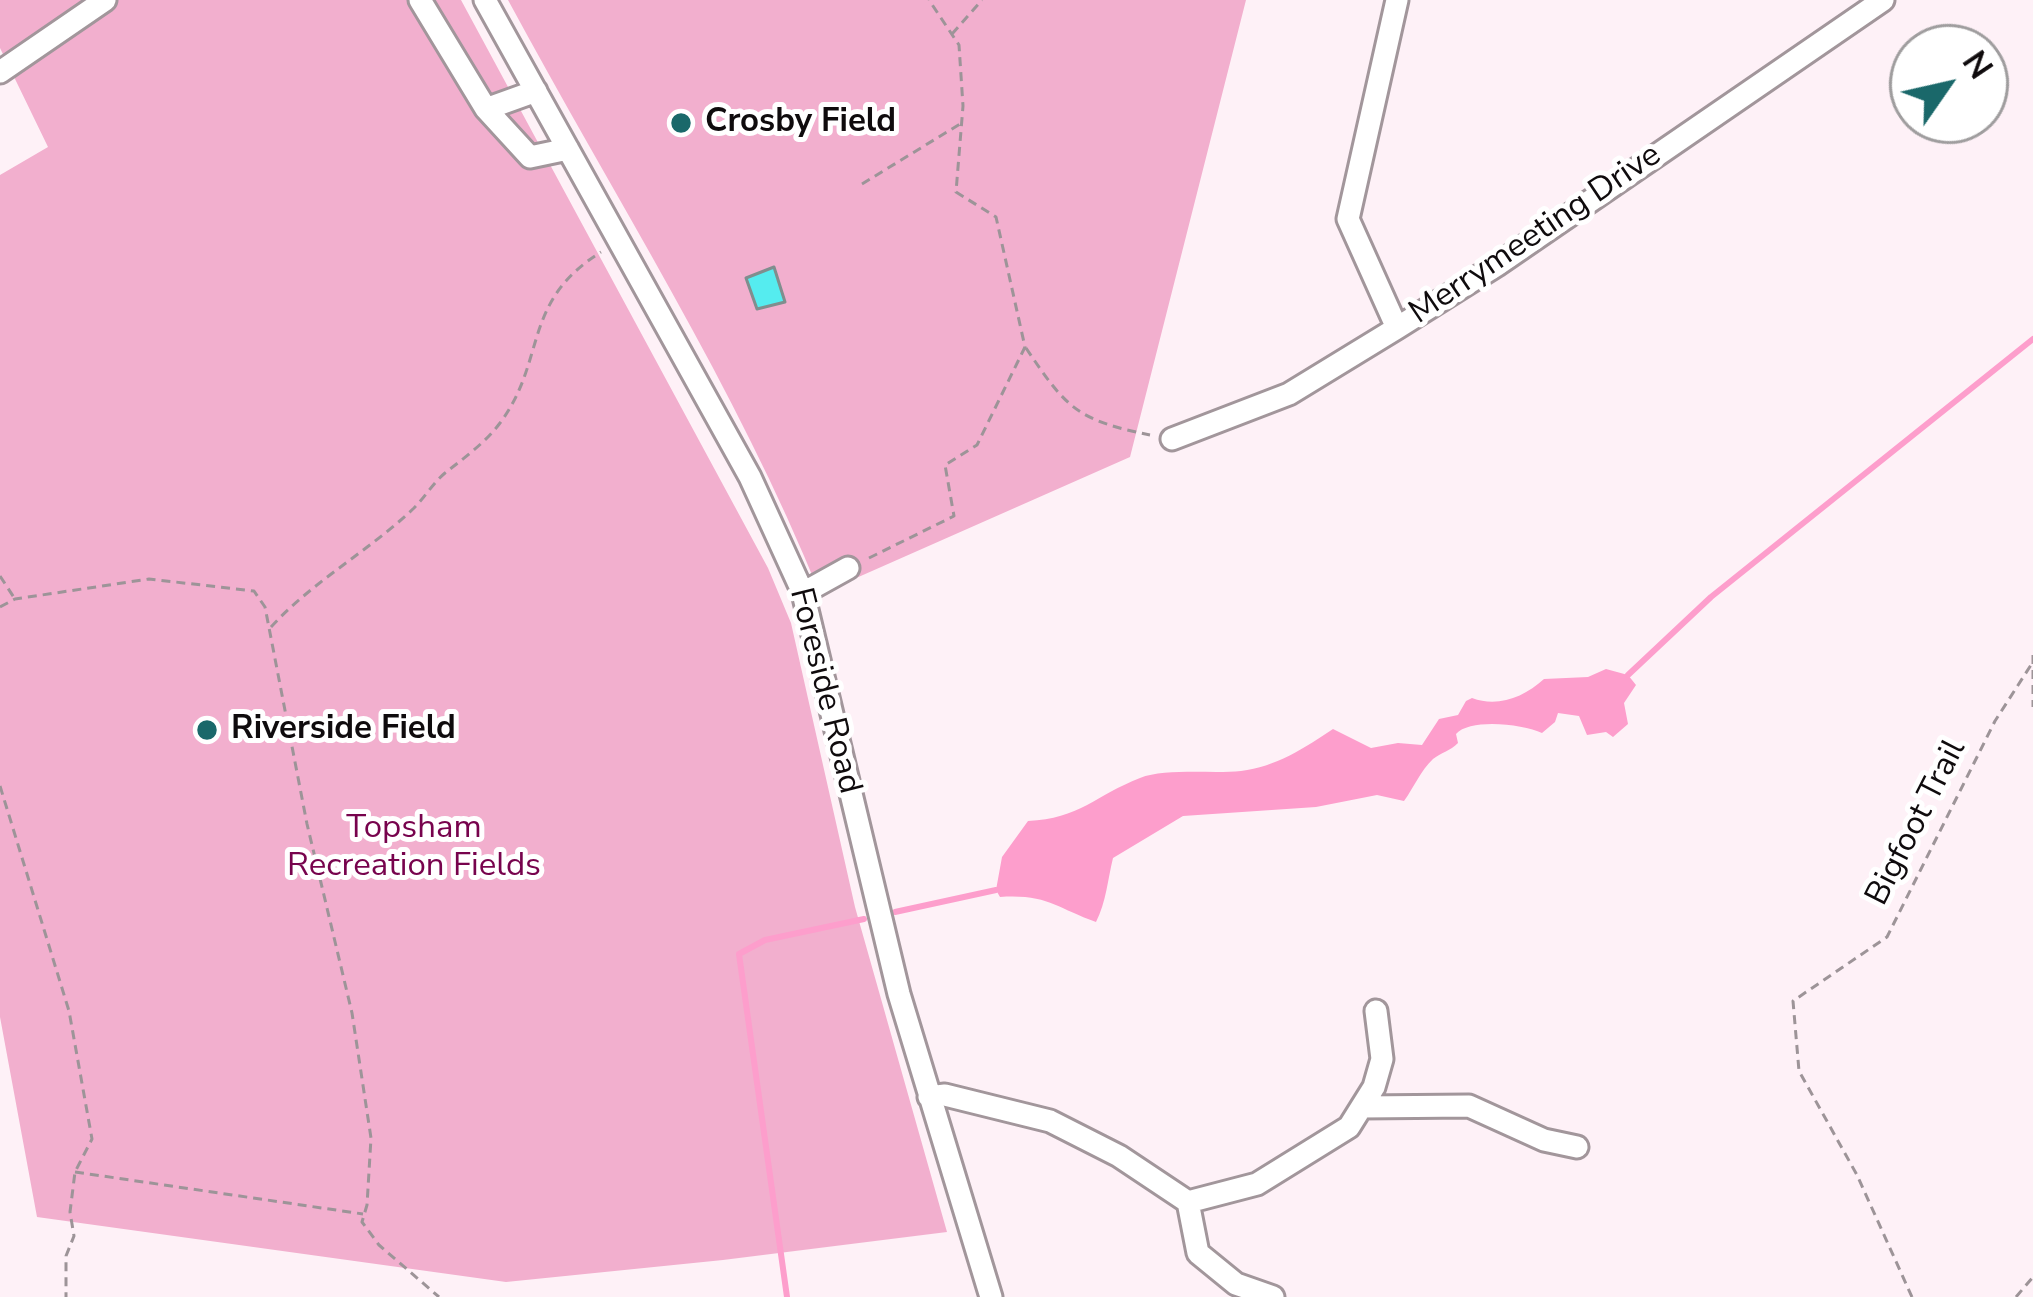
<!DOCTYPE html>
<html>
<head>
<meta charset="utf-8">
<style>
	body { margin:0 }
	#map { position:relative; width:2033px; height:1297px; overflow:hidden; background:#fef1f7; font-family:"Nunito Sans",sans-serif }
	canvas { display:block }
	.north { position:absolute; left:1889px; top:24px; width:120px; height:120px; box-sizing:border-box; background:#fff; border:3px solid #9f9d9e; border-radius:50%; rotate:56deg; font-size:33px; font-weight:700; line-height:48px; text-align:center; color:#0f0b0d }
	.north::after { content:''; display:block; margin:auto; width:42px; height:54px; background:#1a686a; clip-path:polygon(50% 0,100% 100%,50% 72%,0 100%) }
</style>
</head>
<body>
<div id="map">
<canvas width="2033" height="1297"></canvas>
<div class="north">N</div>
</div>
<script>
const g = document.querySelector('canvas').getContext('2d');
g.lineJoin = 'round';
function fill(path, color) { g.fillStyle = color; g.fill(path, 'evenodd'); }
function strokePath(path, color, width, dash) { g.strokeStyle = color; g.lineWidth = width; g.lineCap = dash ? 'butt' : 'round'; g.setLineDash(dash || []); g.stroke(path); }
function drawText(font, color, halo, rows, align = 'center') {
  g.font = font + ' "Nunito Sans",sans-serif'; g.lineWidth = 10; g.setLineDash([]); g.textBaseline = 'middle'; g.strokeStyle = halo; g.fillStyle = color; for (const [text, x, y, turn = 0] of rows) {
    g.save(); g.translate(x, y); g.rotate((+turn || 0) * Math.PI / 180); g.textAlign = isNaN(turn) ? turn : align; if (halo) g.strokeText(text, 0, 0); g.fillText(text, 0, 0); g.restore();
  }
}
const green = new Path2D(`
	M 0,0 L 461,0 L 768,568 L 791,623 L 855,907 L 947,1232 L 723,1260 L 506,1282 L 37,1217 L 0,1017 L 0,175 L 48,147 L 0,48 Z
	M 508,0 L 1246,0 L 1130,457 L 820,594 C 736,386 614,197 508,0 Z`);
const water = new Path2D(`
	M 1606,669 L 1628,675 L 1636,685 L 1624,703 L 1628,724 L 1613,737 L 1606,732 L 1587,735 L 1579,716 L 1558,713 L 1555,722 L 1542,733 C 1523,724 1470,718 1456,734 L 1458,743 C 1450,751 1442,752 1433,759 C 1421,770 1414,787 1404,801 L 1377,795 L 1316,807 L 1183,816 L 1113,858 C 1108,878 1106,903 1096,922 C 1056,908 1048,894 1000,897 L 996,890 L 1002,857 L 1028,821 C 1079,819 1096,795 1140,778 C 1165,768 1214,774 1241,771 C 1275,767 1305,748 1333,729 L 1371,748 L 1398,743 L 1422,745 L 1439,719 L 1458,715 L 1466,701 L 1472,698 C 1498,708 1524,697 1544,679 L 1588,677 Z`);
const stream = new Path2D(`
	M 1628,675 L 1711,597 L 2033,339
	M 895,912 L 996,890
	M 787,1297 L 739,954 L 765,940 L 864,919`);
const building = new Path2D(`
	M 774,267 L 785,302 L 757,309 L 746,278 Z`);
const path = new Path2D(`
	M 952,34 L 982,0
	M 862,184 L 960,124
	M 1026,348 C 1067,409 1077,420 1150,435
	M 869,558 L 954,516 L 945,465 L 977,445 L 1025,347 L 996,217 L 956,192 L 963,106 L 959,45 L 929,0
	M 0,576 L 15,599
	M 0,607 L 15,599 L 149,579 L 254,591 L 265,607 L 307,824 L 352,1013 L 371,1138 L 367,1205 L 362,1222 L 379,1245 L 439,1297
	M 271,627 C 313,581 369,551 414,508 C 425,497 433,483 445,473 C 464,458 485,443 500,423 C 547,360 521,302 601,252
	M 2033,655 L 2033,707
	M 0,786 L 69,1011 L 92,1139 L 75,1172 L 70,1212 L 74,1236 L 66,1256 L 66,1297
	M 75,1172 L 363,1214
	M 1912,1297 L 1857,1175 L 1799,1071 L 1793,1001 L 1887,937 L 1995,721 L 2031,665
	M 2016,1297 L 2033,1277`);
const minor = new Path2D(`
	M 420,0 L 486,109 L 530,157 L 568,149
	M 485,0 L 750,477 L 803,593 L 899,994 L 991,1297
	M 0,72 L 105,0
	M 486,109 L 536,91
	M 1397,328 L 1348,219 L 1397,0
	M 1172,439 L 1289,394 L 1397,328 L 1497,265 L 1883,0
	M 803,593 L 848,568
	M 929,1097 L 945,1095 L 1050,1121 L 1119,1156 L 1188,1202 L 1257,1184 L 1349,1127 L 1374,1087 L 1382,1059 L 1376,1011
	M 1362,1107 L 1469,1106 L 1544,1140 L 1577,1147
	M 1188,1202 L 1198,1253 L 1236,1284 L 1273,1297`);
const markers = [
	[681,123,12,"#1a686a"],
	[207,730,12,"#1a686a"]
];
const poiNames = [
	["Crosby Field",705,123],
	["Riverside Field",231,730]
];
const streetNames = [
	["Merrymeeting Drive",1536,235,-34],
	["Foreside Road",824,691,76],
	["Bigfoot Trail",1917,823,-63]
];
const parkNames = [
	["Topsham",414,829],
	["Recreation Fields",414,867]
];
fill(green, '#f2afce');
fill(water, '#fd9ecc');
strokePath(stream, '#fd9ecc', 6);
fill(building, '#55ecef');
strokePath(building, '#808e8e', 3);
strokePath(minor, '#a2969b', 27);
strokePath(path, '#9d9498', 3, [9, 6]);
strokePath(minor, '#fff', 21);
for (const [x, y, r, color] of markers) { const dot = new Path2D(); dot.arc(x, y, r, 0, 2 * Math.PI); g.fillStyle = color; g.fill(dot); strokePath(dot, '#fff', 4.5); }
drawText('bold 33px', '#0f0b0d', '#fff', poiNames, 'left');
drawText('33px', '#0f0b0d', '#fff', streetNames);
drawText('33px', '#77034d', '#fff', parkNames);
</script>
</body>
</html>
